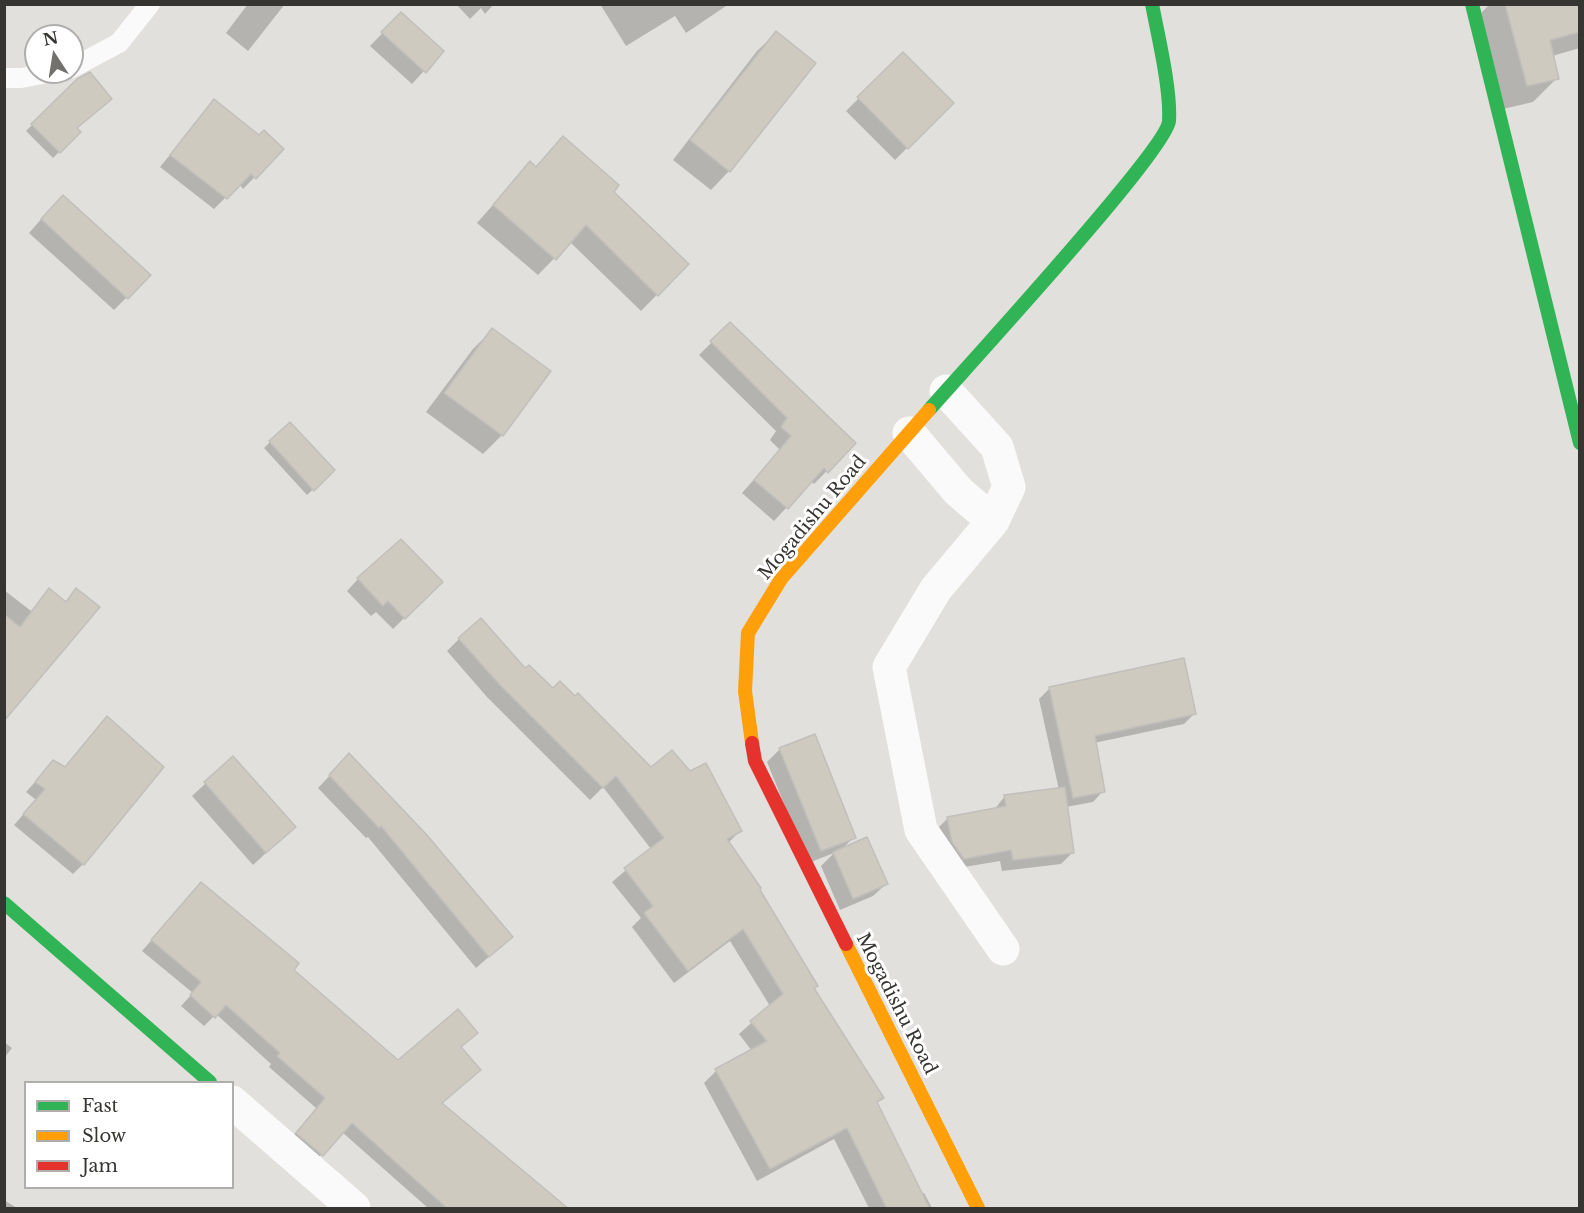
<!DOCTYPE html>
<html>
<head>
<meta charset="utf-8">
<style>
	body { margin:0 }
	#map { position:relative; width:1584px; height:1213px; overflow:hidden; background:#e2e0dc; font-family:"Libre Baskerville",serif }
	canvas { display:block }
	.frame { position:absolute; inset:0; border:6px solid #373532; pointer-events:none }
	.legend { position:absolute; left:24px; top:1081px; width:210px; height:108px; box-sizing:border-box; background:#fff; border:2px solid #afaead; margin:0; padding:8px 10px; list-style:none; font-size:18px; color:#373532 }
	.legend li { display:flex; align-items:center; gap:12px; height:30px }
	.legend b { width:30px; border:2px solid #afaead }
	.north { position:absolute; left:24px; top:24px; width:60px; height:60px; box-sizing:border-box; background:#fff; border:2px solid #afaead; border-radius:50%; rotate:348deg; font-size:16px; font-weight:700; line-height:24px; text-align:center; color:#373532 }
	.north::after { content:''; display:block; margin:auto; width:21px; height:27px; background:#73716e; clip-path:polygon(50% 0,100% 100%,50% 72%,0 100%) }
</style>
</head>
<body>
<div id="map">
<canvas width="1584" height="1213"></canvas>
<div class="frame"></div>
<ul class="legend">
<li><b style="height:8px;background:#30b455"></b>Fast</li>
<li><b style="height:8px;background:#ff9f0a"></b>Slow</li>
<li><b style="height:8px;background:#e5322d"></b>Jam</li>
</ul>
<div class="north">N</div>
</div>
<script>
const g = document.querySelector('canvas').getContext('2d');
g.lineJoin = 'round';
function fill(path, color) { g.fillStyle = color; g.fill(path, 'evenodd'); }
function strokePath(path, color, width, dash) { g.strokeStyle = color; g.lineWidth = width; g.lineCap = dash ? 'butt' : 'round'; g.setLineDash(dash || []); g.stroke(path); }
function drawText(font, color, halo, rows, align = 'center') {
  g.font = font + ' "Libre Baskerville",serif'; g.lineWidth = 6; g.setLineDash([]); g.textBaseline = 'middle'; g.strokeStyle = halo; g.fillStyle = color; for (const [text, x, y, turn = 0] of rows) {
    g.save(); g.translate(x, y); g.rotate((+turn || 0) * Math.PI / 180); g.textAlign = isNaN(turn) ? turn : align; if (halo) g.strokeText(text, 0, 0); g.fillText(text, 0, 0); g.restore();
  }
}
const shadow = new Path2D(`
	M 248,4 L 285,4 L 248,51 L 226,33 Z
	M 456,4 L 494,4 L 485,14 L 481,8 L 470,19 Z
	M 600,4 L 729,4 L 686,33 L 675,16 L 626,46 Z
	M 1490,4 L 1580,4 L 1580,48 L 1552,56 L 1557,78 L 1533,102 L 1503,109 L 1478,16 Z
	M 401,14 L 442,51 L 412,84 L 370,46 Z
	M 776,33 L 729,171 L 711,190 L 673,160 L 757,51 Z
	M 903,54 L 952,103 L 895,160 L 846,111 Z
	M 77,80 L 75,129 L 79,132 L 53,158 L 26,131 Z
	M 214,101 L 259,137 L 282,149 L 243,189 L 239,184 L 214,209 L 160,167 Z
	M 563,138 L 612,192 L 687,264 L 641,311 L 570,242 L 538,275 L 477,223 L 530,163 L 535,167 Z
	M 50,209 L 149,275 L 114,310 L 29,233 Z
	M 730,324 L 854,443 L 814,484 L 811,481 L 774,521 L 742,493 L 780,450 L 770,440 L 776,431 L 699,355 Z
	M 492,330 L 502,435 L 483,454 L 426,412 L 473,349 Z
	M 270,442 L 333,470 L 307,495 L 264,448 Z
	M 358,579 L 441,582 L 393,629 L 376,612 L 371,616 L 347,591 Z
	M 4,590 L 31,611 L 49,590 L 65,603 L 77,590 L 4,718 Z
	M 459,639 L 525,670 L 553,690 L 650,769 L 740,831 L 728,843 L 758,890 L 813,989 L 882,1098 L 876,1103 L 922,1194 L 924,1193 L 932,1208 L 869,1208 L 834,1139 L 757,1181 L 704,1083 L 716,1071 L 752,1051 L 739,1034 L 770,1006 L 730,941 L 674,983 L 632,927 L 641,918 L 612,882 L 651,849 L 603,787 L 590,800 L 487,697 L 447,651 Z
	M 1050,688 L 1194,714 L 1184,724 L 1094,743 L 1103,791 L 1093,802 L 1066,807 L 1073,852 L 1061,864 L 1002,871 L 1000,861 L 952,869 L 936,830 L 948,818 L 994,810 L 1005,796 L 1059,790 L 1039,699 Z
	M 97,728 L 83,864 L 73,874 L 14,825 L 36,800 L 26,792 L 44,772 L 64,768 Z
	M 780,749 L 854,837 L 842,849 L 886,884 L 873,896 L 840,910 L 821,866 L 834,853 L 808,863 L 767,762 Z
	M 349,755 L 499,948 L 476,968 L 368,837 L 366,838 L 318,788 Z
	M 233,758 L 294,827 L 253,865 L 192,796 Z
	M 192,894 L 292,970 L 398,1062 L 460,1048 L 441,1104 L 537,1208 L 428,1208 L 342,1132 L 312,1165 L 287,1143 L 316,1108 L 269,1067 L 271,1064 L 216,1014 L 204,1026 L 181,1006 L 193,993 L 142,951 Z
	M 4,1042 L 12,1048 L 4,1058 Z
	M 4,1200 L 17,1208 L 4,1208 Z`);
const building = new Path2D(`
	M 1505,4 L 1580,4 L 1580,32 L 1550,40 L 1559,79 L 1527,86 Z
	M 401,12 L 444,51 L 426,73 L 381,32 Z
	M 776,31 L 816,63 L 730,172 L 690,140 Z
	M 903,52 L 954,103 L 908,149 L 857,97 Z
	M 90,72 L 112,99 L 77,128 L 81,132 L 60,153 L 31,124 L 77,79 Z
	M 214,99 L 259,135 L 264,130 L 284,149 L 256,179 L 251,174 L 227,199 L 170,155 Z
	M 563,136 L 619,185 L 614,192 L 689,264 L 658,296 L 586,225 L 556,260 L 493,205 L 530,161 L 536,167 Z
	M 63,195 L 151,275 L 128,299 L 41,219 Z
	M 730,322 L 856,443 L 828,473 L 824,468 L 788,509 L 754,480 L 791,436 L 781,427 L 787,418 L 710,341 Z
	M 492,328 L 551,371 L 503,436 L 444,393 Z
	M 290,422 L 335,470 L 314,491 L 269,441 Z
	M 401,539 L 443,582 L 405,619 L 388,601 L 383,606 L 357,578 Z
	M 49,588 L 66,602 L 76,588 L 100,607 L 4,721 L 4,614 L 20,627 Z
	M 481,618 L 525,668 L 529,665 L 553,688 L 560,681 L 575,696 L 578,693 L 651,767 L 672,750 L 690,771 L 706,763 L 742,831 L 727,839 L 761,888 L 760,890 L 818,986 L 814,988 L 884,1098 L 877,1102 L 930,1209 L 887,1209 L 847,1128 L 770,1169 L 715,1069 L 767,1041 L 750,1021 L 783,994 L 743,929 L 688,971 L 644,913 L 653,906 L 624,868 L 664,838 L 616,776 L 603,788 L 500,685 L 458,638 Z
	M 1184,658 L 1196,714 L 1095,736 L 1105,792 L 1073,798 L 1049,687 Z
	M 107,716 L 164,767 L 84,865 L 23,814 L 45,789 L 35,782 L 53,760 L 65,767 Z
	M 815,734 L 856,838 L 821,851 L 779,748 Z
	M 349,753 L 426,834 L 513,937 L 489,957 L 381,826 L 379,828 L 329,775 Z
	M 233,756 L 296,827 L 266,853 L 204,782 Z
	M 1065,787 L 1074,853 L 1013,860 L 1011,850 L 964,859 L 952,842 L 947,817 L 1006,806 L 1004,795 Z
	M 867,837 L 888,884 L 853,899 L 833,852 Z
	M 201,882 L 299,963 L 294,970 L 398,1060 L 458,1009 L 478,1033 L 461,1047 L 481,1070 L 442,1103 L 569,1209 L 448,1209 L 352,1123 L 323,1156 L 296,1133 L 325,1098 L 277,1056 L 280,1053 L 226,1005 L 215,1018 L 190,995 L 201,982 L 151,940 Z`);
const lane = new Path2D(`
	M 72,68 L 119,43 L 150,4
	M 4,78 L 21,78 L 53,72`);
const street = new Path2D(`
	M 946,391 L 997,447 L 1009,487 L 993,521
	M 909,433 L 958,491 L 993,521 L 936,589 L 889,667 L 921,830 L 1003,949
	M 232,1102 L 354,1208`);
const fast = new Path2D(`
	M 1472,4 L 1580,443
	M 929,410 C 962,372 1167,150 1169,121 C 1171,89 1158,36 1152,4
	M 4,903 L 210,1082`);
const slow = new Path2D(`
	M 752,743 L 745,691 L 748,633 L 781,579 L 929,410
	M 846,944 L 978,1208`);
const jam = new Path2D(`
	M 752,743 L 755,761 L 846,944`);
const streetNames = [
	["Mogadishu Road",813,518,-50],
	["Mogadishu Road",896,1004,63]
];
fill(shadow, '#0003');
fill(building, '#cfcac0');
strokePath(building, '#c0bfbc', 1.5);
strokePath(lane, '#fbfafa', 20);
strokePath(street, '#fbfafa', 33);
strokePath(fast, '#30b455', 14);
strokePath(slow, '#ff9f0a', 14);
strokePath(jam, '#e5322d', 14);
drawText('18px', '#373532', '#fff', streetNames);
</script>
</body>
</html>
